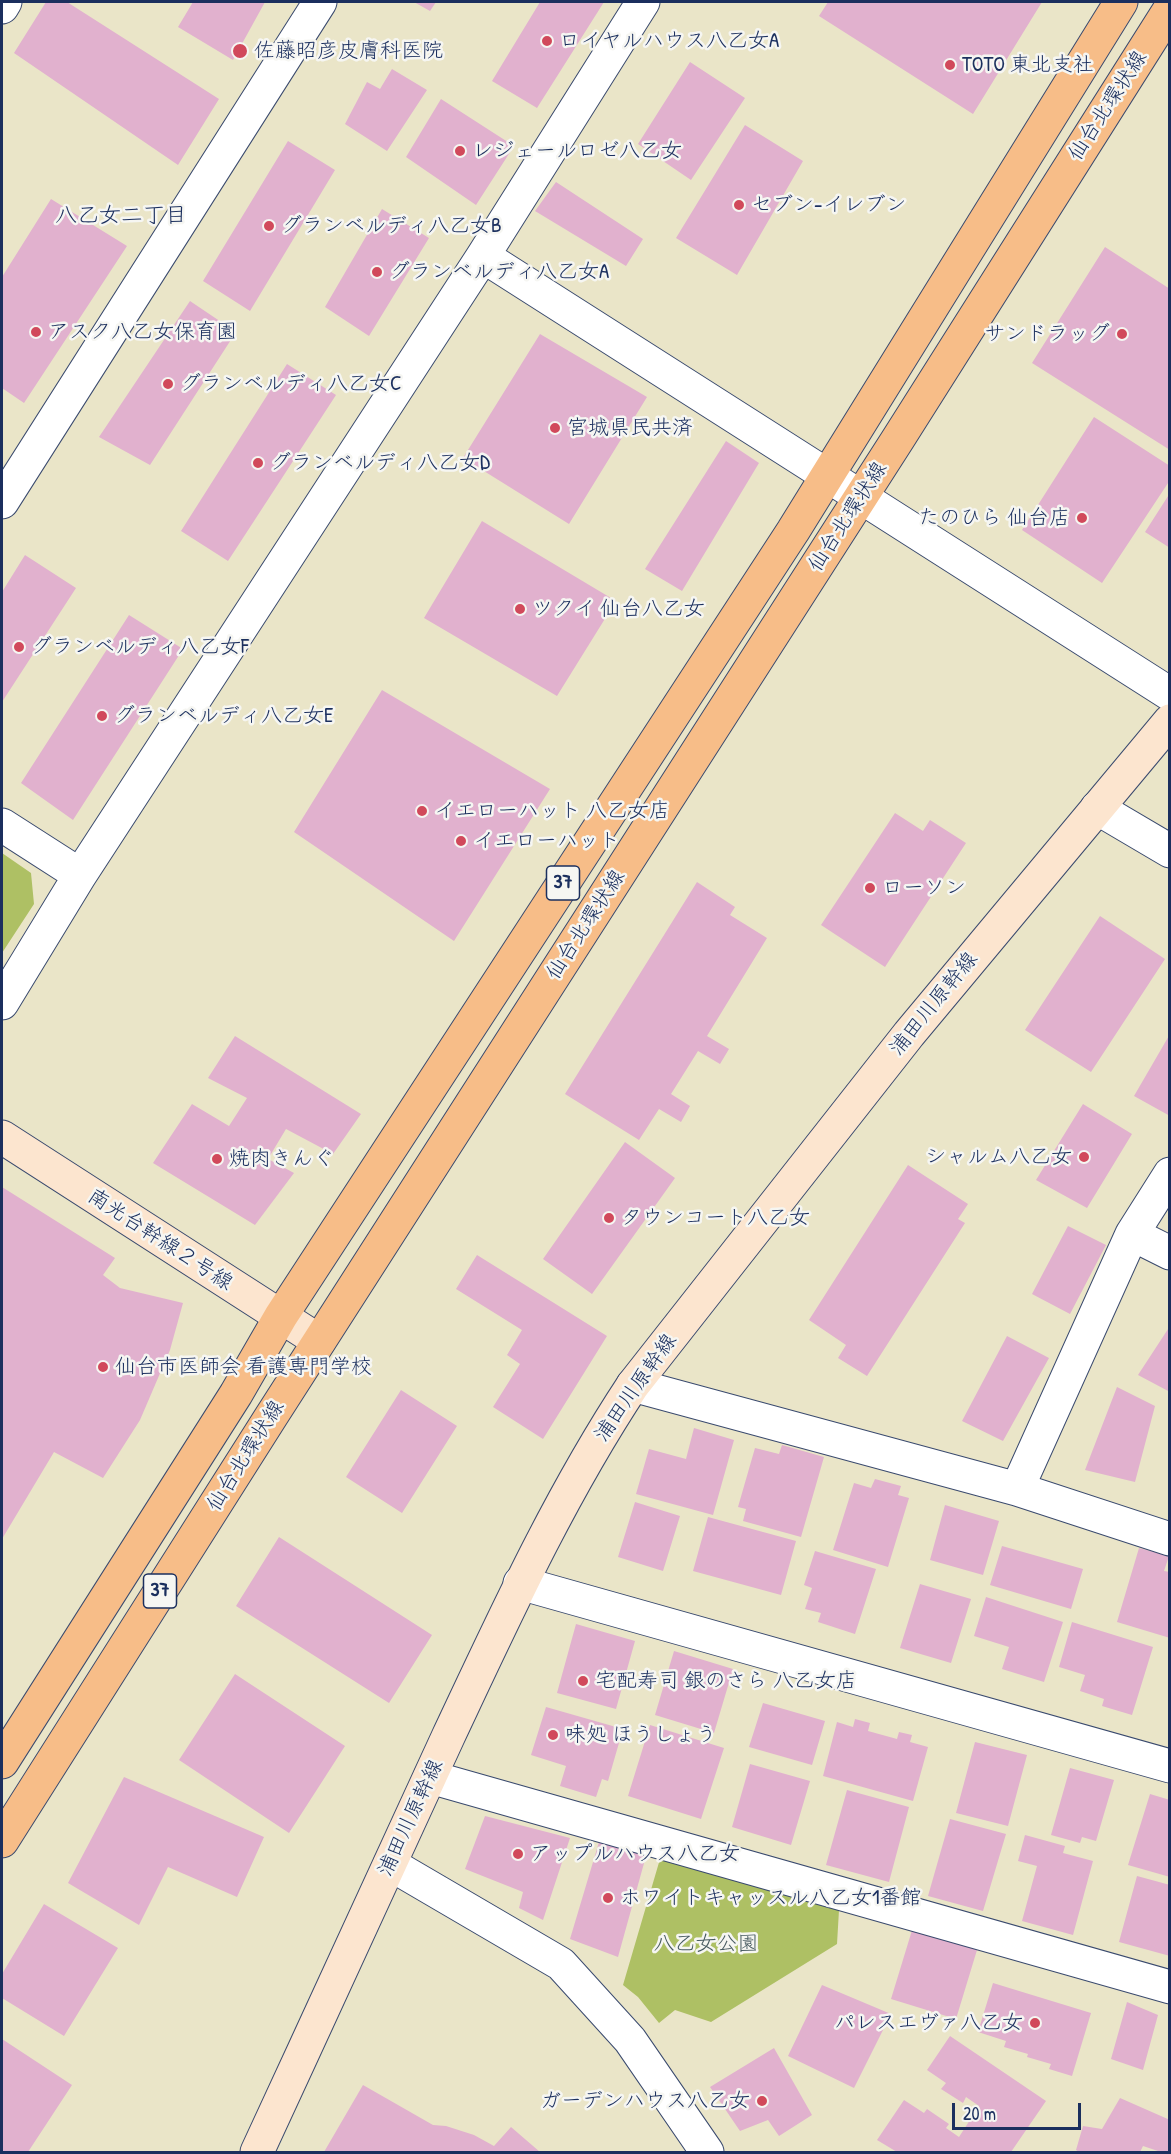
<!DOCTYPE html>
<html>
<head>
<meta charset="utf-8">
<style>
	body { margin:0 }
	#map { position:relative; width:1171px; height:2154px; overflow:hidden; background:#eae5c8; font-family:"Patrick Hand",sans-serif }
	canvas { display:block }
	.frame { position:absolute; inset:0; border:3px solid #1b2f5e; pointer-events:none }
	.scale { position:absolute; left:952px; top:2103px; width:129px; height:27px; box-sizing:border-box; border:3px solid #1b2f5e; border-top:0; padding-left:8px; font-size:18px; line-height:21px; white-space:nowrap; color:#1b2f5e; -webkit-text-stroke:4px #f6f6f2; paint-order:stroke }
</style>
</head>
<body>
<div id="map">
<canvas width="1171" height="2154"></canvas>
<div class="frame"></div>
<div class="scale">20 m</div>
</div>
<script>
const g = document.querySelector('canvas').getContext('2d');
g.lineJoin = 'round';
function fill(path, color) { g.fillStyle = color; g.fill(path, 'evenodd'); }
function strokePath(path, color, width, dash) { g.strokeStyle = color; g.lineWidth = width; g.lineCap = dash ? 'butt' : 'round'; g.setLineDash(dash || []); g.stroke(path); }
function drawText(font, color, halo, rows, align = 'center') {
  g.font = font + ' "Patrick Hand","Klee One",sans-serif'; g.lineWidth = 5; g.setLineDash([]); g.textBaseline = 'middle'; g.strokeStyle = halo; g.fillStyle = color; for (const [text, x, y, turn = 0] of rows) {
    g.save(); g.translate(x, y); g.rotate((+turn || 0) * Math.PI / 180); g.textAlign = isNaN(turn) ? turn : align; if (halo) g.strokeText(text, 0, 0); g.fillText(text, 0, 0); g.restore();
  }
}
const green = new Path2D(`
	M 2,853 L 31,873 L 34,904 L 2,953 Z
	M 660,1859 L 839,1910 L 837,1944 L 711,2022 L 675,2010 L 659,2023 L 638,1997 L 623,1985 Z`);
const building = new Path2D(`
	M 46,2 L 67,2 L 219,99 L 178,165 L 14,53 Z
	M 193,2 L 265,2 L 233,60 L 178,27 Z
	M 414,2 L 436,2 L 430,11 Z
	M 540,2 L 604,2 L 537,108 L 492,81 Z
	M 828,2 L 1042,2 L 973,114 L 819,16 Z
	M 690,62 L 745,98 L 691,180 L 638,144 Z
	M 392,69 L 427,90 L 387,151 L 345,124 L 367,82 L 380,89 Z
	M 441,99 L 514,146 L 476,205 L 406,157 Z
	M 745,125 L 803,161 L 737,275 L 676,238 Z
	M 288,141 L 335,170 L 250,311 L 203,281 Z
	M 556,182 L 643,239 L 626,266 L 535,211 Z
	M 51,199 L 127,246 L 24,403 L 2,388 L 2,277 Z
	M 382,209 L 429,238 L 369,336 L 325,307 Z
	M 1105,247 L 1170,289 L 1170,450 L 1032,363 Z
	M 190,301 L 236,332 L 150,465 L 99,437 Z
	M 540,334 L 647,397 L 569,524 L 463,458 Z
	M 287,364 L 336,395 L 228,561 L 181,531 Z
	M 1094,417 L 1170,466 L 1170,480 L 1102,583 L 1022,530 Z
	M 726,441 L 759,463 L 682,591 L 645,569 Z
	M 1170,493 L 1170,548 L 1145,532 Z
	M 482,521 L 616,601 L 557,696 L 424,618 Z
	M 25,555 L 76,588 L 2,702 L 2,592 Z
	M 129,615 L 183,649 L 73,820 L 21,783 Z
	M 382,690 L 550,789 L 454,941 L 294,832 Z
	M 895,813 L 923,831 L 930,820 L 966,843 L 885,967 L 821,925 Z
	M 697,882 L 735,907 L 730,915 L 767,938 L 707,1036 L 729,1049 L 720,1064 L 698,1051 L 671,1094 L 690,1106 L 681,1122 L 659,1109 L 639,1140 L 565,1094 Z
	M 1100,916 L 1165,959 L 1091,1072 L 1025,1030 Z
	M 1170,1034 L 1170,1116 L 1134,1096 Z
	M 235,1036 L 361,1114 L 333,1154 L 286,1129 L 268,1159 L 294,1173 L 255,1225 L 153,1163 L 192,1104 L 229,1126 L 247,1098 L 208,1078 Z
	M 1083,1104 L 1132,1134 L 1087,1208 L 1036,1180 Z
	M 625,1142 L 675,1178 L 592,1294 L 543,1259 Z
	M 908,1165 L 968,1204 L 958,1219 L 965,1223 L 867,1376 L 838,1358 L 846,1345 L 809,1320 Z
	M 2,1187 L 115,1258 L 103,1275 L 120,1288 L 183,1303 L 170,1350 L 140,1420 L 103,1478 L 54,1452 L 2,1539 Z
	M 1068,1226 L 1106,1245 L 1070,1314 L 1032,1294 Z
	M 477,1255 L 607,1336 L 543,1439 L 493,1407 L 520,1364 L 507,1355 L 522,1330 L 456,1289 Z
	M 1170,1326 L 1170,1392 L 1138,1375 Z
	M 1007,1336 L 1049,1358 L 1003,1441 L 962,1421 Z
	M 1117,1387 L 1155,1406 L 1135,1482 L 1085,1470 Z
	M 401,1390 L 457,1426 L 402,1513 L 346,1477 Z
	M 694,1428 L 734,1440 L 713,1515 L 636,1494 L 649,1449 L 686,1459 Z
	M 782,1445 L 824,1457 L 801,1537 L 743,1521 L 746,1509 L 738,1507 L 755,1448 L 779,1454 Z
	M 875,1479 L 901,1486 L 898,1495 L 909,1498 L 888,1567 L 833,1550 L 854,1483 L 871,1488 Z
	M 635,1502 L 680,1516 L 663,1571 L 618,1557 Z
	M 945,1505 L 999,1521 L 983,1575 L 930,1560 Z
	M 708,1517 L 796,1541 L 781,1595 L 693,1571 Z
	M 279,1537 L 432,1635 L 389,1703 L 236,1606 Z
	M 1002,1546 L 1083,1569 L 1071,1609 L 990,1585 Z
	M 1139,1548 L 1169,1556 L 1164,1571 L 1170,1572 L 1170,1638 L 1117,1622 Z
	M 815,1551 L 876,1569 L 855,1634 L 818,1622 L 821,1613 L 805,1609 L 812,1588 L 804,1585 Z
	M 920,1584 L 971,1599 L 951,1663 L 900,1648 Z
	M 986,1597 L 1063,1622 L 1044,1682 L 1002,1669 L 1009,1647 L 974,1636 Z
	M 1072,1622 L 1153,1647 L 1132,1715 L 1102,1706 L 1104,1699 L 1080,1691 L 1085,1675 L 1059,1667 Z
	M 576,1624 L 635,1641 L 616,1709 L 557,1693 Z
	M 674,1651 L 733,1669 L 714,1733 L 655,1715 Z
	M 235,1674 L 345,1746 L 289,1833 L 179,1760 Z
	M 763,1703 L 825,1721 L 812,1765 L 749,1747 Z
	M 546,1707 L 623,1729 L 608,1781 L 602,1779 L 596,1797 L 560,1786 L 566,1766 L 531,1755 Z
	M 855,1719 L 870,1723 L 868,1731 L 897,1739 L 899,1732 L 912,1735 L 910,1742 L 928,1747 L 913,1801 L 823,1776 L 837,1722 L 853,1727 Z
	M 650,1725 L 724,1748 L 701,1819 L 628,1796 Z
	M 975,1742 L 1027,1755 L 1008,1826 L 956,1813 Z
	M 750,1764 L 810,1781 L 791,1845 L 732,1827 Z
	M 1070,1768 L 1114,1780 L 1096,1841 L 1082,1837 L 1080,1843 L 1051,1835 Z
	M 124,1777 L 264,1837 L 237,1897 L 168,1867 L 139,1925 L 68,1883 Z
	M 847,1790 L 909,1807 L 889,1882 L 826,1865 Z
	M 1150,1794 L 1170,1800 L 1170,1877 L 1128,1865 Z
	M 485,1816 L 570,1838 L 543,1920 L 519,1908 L 523,1892 L 465,1869 Z
	M 950,1819 L 1006,1834 L 983,1911 L 928,1896 Z
	M 1025,1835 L 1065,1846 L 1063,1853 L 1093,1861 L 1073,1935 L 1022,1921 L 1037,1866 L 1018,1861 Z
	M 599,1842 L 646,1856 L 618,1957 L 570,1939 Z
	M 1137,1876 L 1170,1885 L 1170,1956 L 1119,1942 Z
	M 44,1904 L 118,1948 L 64,2036 L 2,1998 L 2,1974 Z
	M 913,1927 L 977,1950 L 956,2019 L 891,1999 Z
	M 993,1983 L 1091,2013 L 1072,2076 L 1049,2069 L 1051,2064 L 1027,2057 L 1028,2054 L 1004,2047 L 1006,2041 L 978,2032 Z
	M 822,1985 L 891,2014 L 854,2088 L 788,2056 Z
	M 1127,2002 L 1158,2015 L 1143,2070 L 1111,2059 Z
	M 950,2036 L 1046,2101 L 1011,2152 L 897,2152 L 877,2140 L 904,2100 L 924,2113 L 927,2109 L 949,2124 L 946,2128 L 959,2137 L 979,2106 L 966,2097 L 963,2103 L 941,2089 L 946,2083 L 927,2070 Z
	M 2,2039 L 72,2085 L 28,2152 L 2,2152 Z
	M 774,2048 L 812,2115 L 779,2136 L 768,2120 L 740,2131 L 710,2087 Z
	M 363,2085 L 433,2125 L 446,2126 L 474,2135 L 494,2146 L 511,2127 L 540,2152 L 324,2152 Z
	M 1120,2098 L 1170,2120 L 1168,2152 L 1161,2152 L 1143,2146 L 1140,2152 L 1079,2152 L 1076,2150 L 1083,2126 L 1102,2129 Z`);
const street = new Path2D(`
	M 2,7 L 5,2
	M 483,256 L 1170,694
	M 2,502 L 320,2
	M 1097,808 L 1170,851
	M 2,825 L 80,875
	M 2,1003 L 80,875 L 483,256 L 643,2
	M 1170,1174 L 1132,1234 L 1170,1253
	M 633,1385 L 1017,1489 L 1170,1539
	M 1017,1489 L 1132,1234
	M 520,1583 L 1170,1766
	M 430,1777 L 1170,1987
	M 390,1864 L 561,1964 L 630,2040 L 707,2152`);
const secondary = new Path2D(`
	M 2,1137 L 319,1341
	M 257,2152 C 321,2014 384,1876 448,1737 C 505,1616 559,1497 633,1385 L 909,1034 L 1170,721`);
const primary = new Path2D(`
	M 2,1762 L 236,1394 L 281,1316 L 793,531 L 1121,2
	M 2,1841 L 272,1415 L 898,439 L 1170,9`);
const markers = [
	[547,41,6,"#d1495b"],
	[240,51,8,"#d1495b"],
	[950,65,6,"#d1495b"],
	[460,151,6,"#d1495b"],
	[739,205,6,"#d1495b"],
	[269,226,6,"#d1495b"],
	[377,272,6,"#d1495b"],
	[36,332,6,"#d1495b"],
	[1122,334,6,"#d1495b"],
	[168,384,6,"#d1495b"],
	[555,428,6,"#d1495b"],
	[258,463,6,"#d1495b"],
	[1082,518,6,"#d1495b"],
	[520,609,6,"#d1495b"],
	[19,647,6,"#d1495b"],
	[102,716,6,"#d1495b"],
	[422,811,6,"#d1495b"],
	[461,841,6,"#d1495b"],
	[870,888,6,"#d1495b"],
	[1084,1157,6,"#d1495b"],
	[217,1159,6,"#d1495b"],
	[609,1218,6,"#d1495b"],
	[103,1367,6,"#d1495b"],
	[583,1681,6,"#d1495b"],
	[553,1735,6,"#d1495b"],
	[518,1854,6,"#d1495b"],
	[608,1898,6,"#d1495b"],
	[1035,2023,6,"#d1495b"],
	[762,2101,6,"#d1495b"]
];
const shields = [
	[563,883,33],
	[160,1591,33]
];
const shieldNames = [
	["37",563,883],
	["37",160,1591]
];
const poiNames = [
	["ロイヤルハウス八乙女A",559,41],
	["佐藤昭彦皮膚科医院",254,51],
	["TOTO 東北支社",962,65],
	["レジェールロゼ八乙女",472,151],
	["セブン-イレブン",751,205],
	["グランベルディ八乙女B",281,226],
	["グランベルディ八乙女A",389,272],
	["アスク八乙女保育園",48,332],
	["サンドラッグ",1110,334,"right"],
	["グランベルディ八乙女C",180,384],
	["宮城県民共済",567,428],
	["グランベルディ八乙女D",270,463],
	["たのひら 仙台店",1070,518,"right"],
	["ツクイ 仙台八乙女",532,609],
	["グランベルディ八乙女F",31,647],
	["グランベルディ八乙女E",114,716],
	["イエローハット 八乙女店",434,811],
	["イエローハット",473,841],
	["ローソン",882,888],
	["シャルム八乙女",1072,1157,"right"],
	["焼肉きんぐ",229,1159],
	["タウンコート八乙女",621,1218],
	["仙台市医師会 看護専門学校",115,1367],
	["宅配寿司 銀のさら 八乙女店",595,1681],
	["味処 ほうしょう",565,1735],
	["アップルハウス八乙女",530,1854],
	["ホワイトキャッスル八乙女1番館",620,1898],
	["パレスエヴァ八乙女",1023,2023,"right"],
	["ガーデンハウス八乙女",750,2101,"right"]
];
const streetNames = [
	["仙台北環状線",1108,106,-57],
	["仙台北環状線",848,517,-57],
	["仙台北環状線",586,925,-57],
	["浦田川原幹線",934,1004,-51],
	["南光台幹線２号線",160,1240,33],
	["浦田川原幹線",636,1388,-55],
	["仙台北環状線",246,1456,-58],
	["浦田川原幹線",411,1818,-65]
];
const parkNames = [
	["八乙女公園",706,1944]
];
const neighbourhoodNames = [
	["八乙女二丁目",121,216]
];
fill(green, '#aec064');
fill(building, '#e1b1ce');
strokePath(street, '#3a4a6e', 35);
strokePath(secondary, '#3a4a6e', 35);
strokePath(primary, '#3a4a6e', 35);
strokePath(street, '#fff', 33);
strokePath(secondary, '#fce5cf', 33);
strokePath(primary, '#f7bd88', 33);
for (const [x, y, r, color] of markers) { const dot = new Path2D(); dot.arc(x, y, r, 0, 2 * Math.PI); g.fillStyle = color; g.fill(dot); strokePath(dot, '#f6f6f2', 2); }
for (const [x, y, w] of shields) { const box = new Path2D(); box.roundRect(x - w / 2, y - 17, w, 34, 4.5); g.fillStyle = '#f6f6f2'; g.fill(box); strokePath(box, '#1b2f5e', 1.5); }
drawText('bold 20px', '#1b2f5e', null, shieldNames);
drawText('21px', '#1b2f5e', '#f6f6f2', poiNames, 'left');
drawText('21px', '#1b2f5e', '#f6f6f2', streetNames);
drawText('21px', '#475a60', '#f6f6f2', parkNames);
drawText('22px', '#1b2f5e', '#f6f6f2', neighbourhoodNames);
</script>
</body>
</html>
